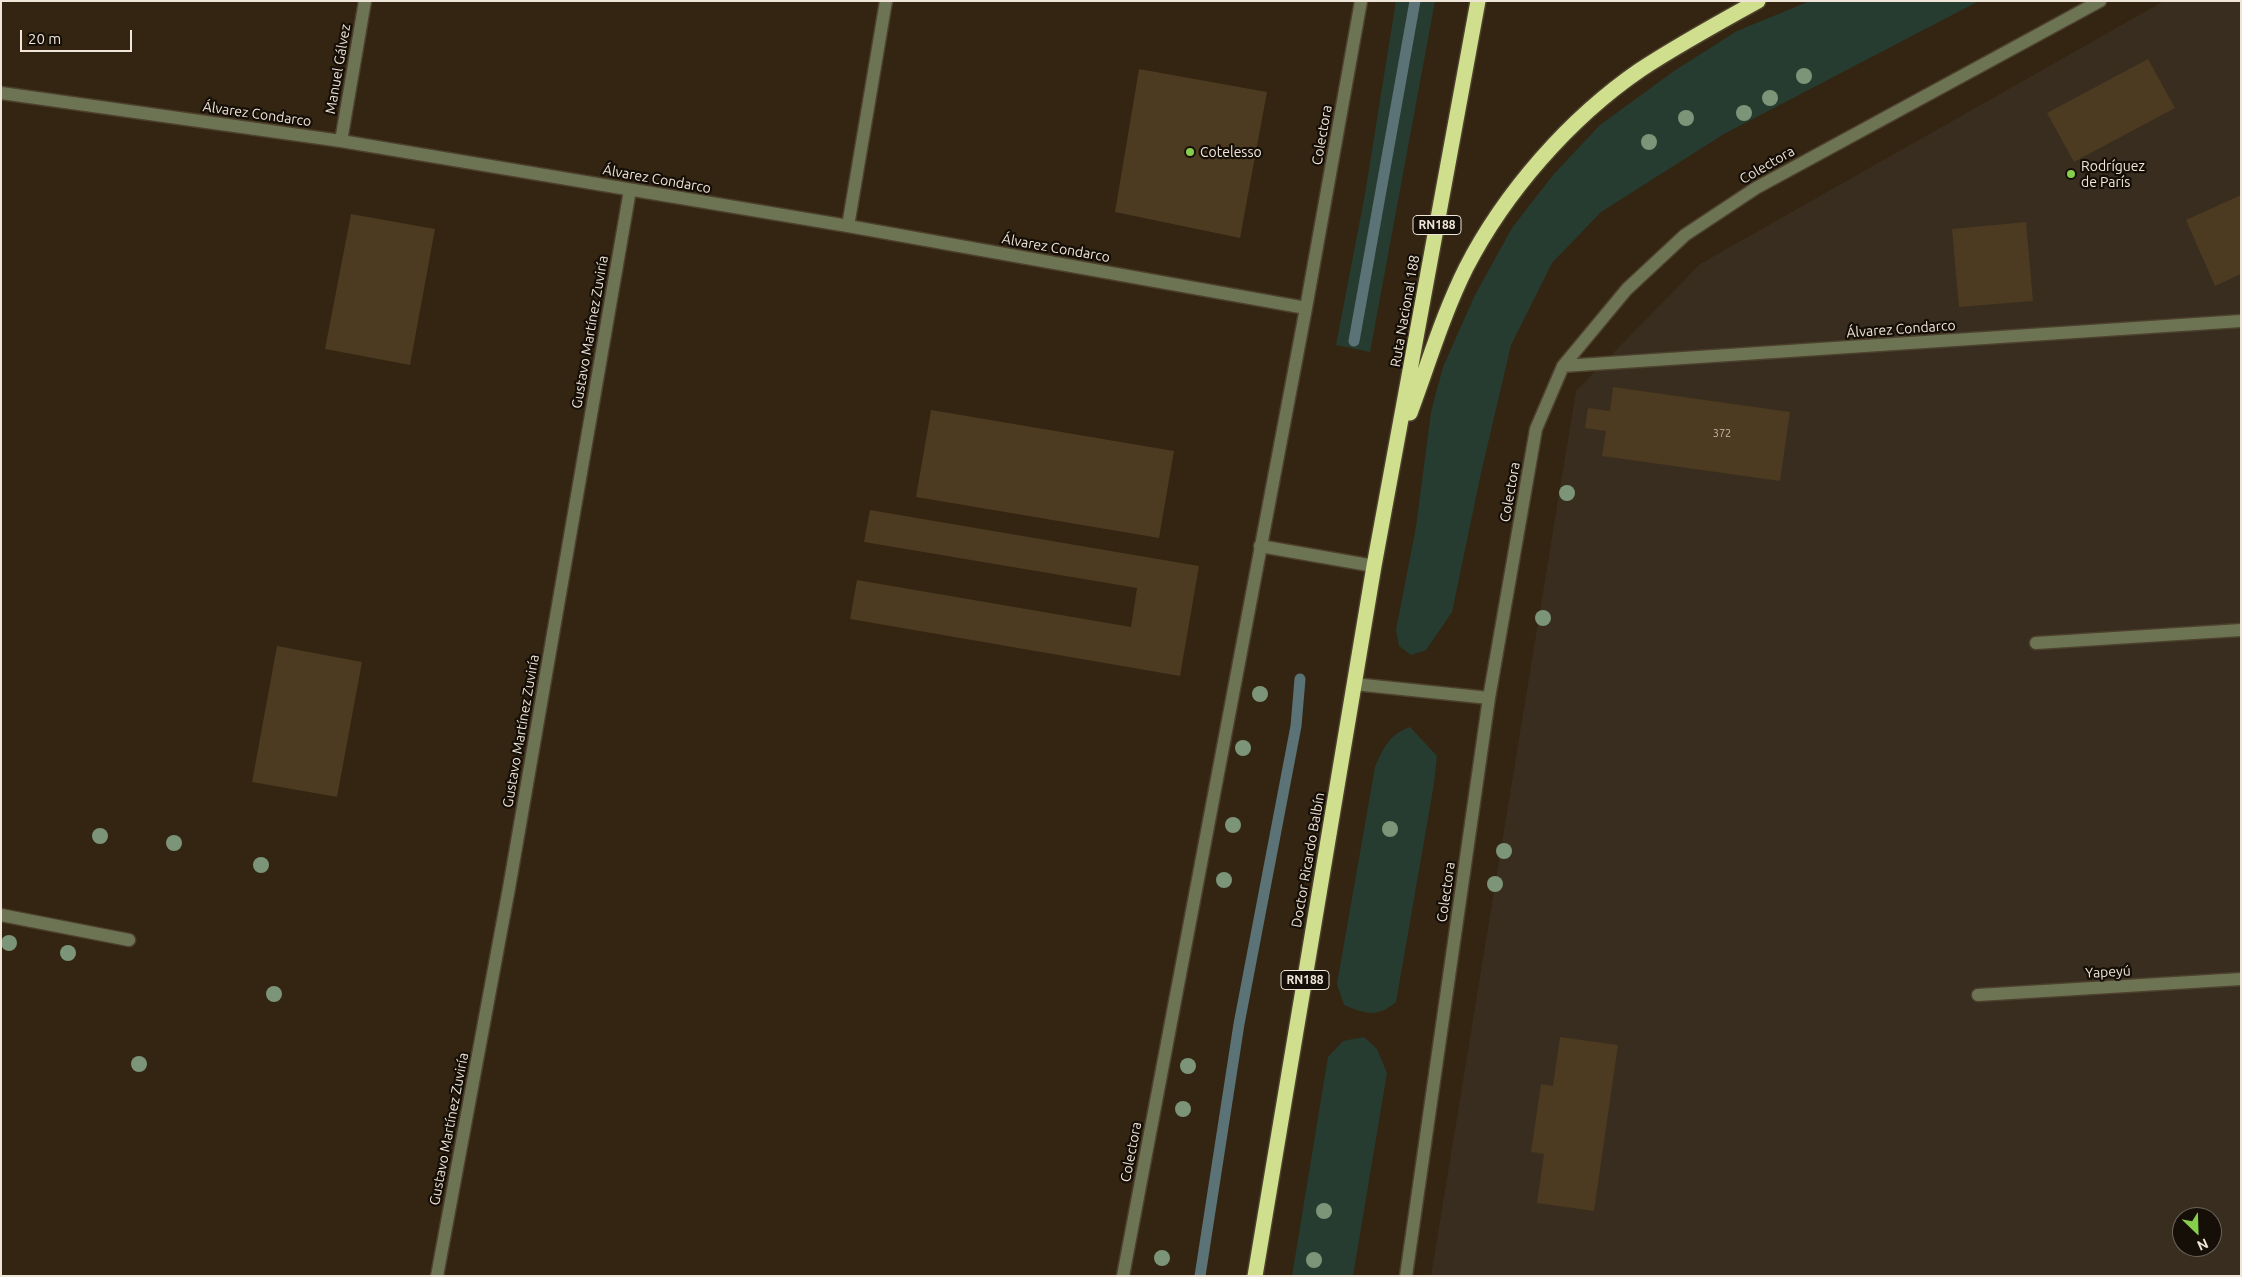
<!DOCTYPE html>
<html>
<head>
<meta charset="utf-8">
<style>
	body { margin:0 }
	#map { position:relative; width:2242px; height:1277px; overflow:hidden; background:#332511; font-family:Ubuntu,sans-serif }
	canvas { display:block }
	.frame { position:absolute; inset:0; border:2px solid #efe5d9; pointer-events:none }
	.north { position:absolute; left:2172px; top:1207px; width:50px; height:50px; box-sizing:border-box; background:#160f07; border:1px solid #6d655b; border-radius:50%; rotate:156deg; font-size:14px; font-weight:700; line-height:20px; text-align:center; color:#efe5d9 }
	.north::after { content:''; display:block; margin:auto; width:18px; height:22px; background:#86cf4c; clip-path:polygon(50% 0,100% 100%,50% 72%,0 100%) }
	.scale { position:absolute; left:20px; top:30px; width:112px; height:22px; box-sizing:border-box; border:2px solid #efe5d9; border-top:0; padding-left:6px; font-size:15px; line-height:18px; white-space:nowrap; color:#efe5d9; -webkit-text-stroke:4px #160f07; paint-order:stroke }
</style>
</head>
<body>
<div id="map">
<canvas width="2242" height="1277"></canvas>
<div class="frame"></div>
<div class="north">N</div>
<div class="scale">20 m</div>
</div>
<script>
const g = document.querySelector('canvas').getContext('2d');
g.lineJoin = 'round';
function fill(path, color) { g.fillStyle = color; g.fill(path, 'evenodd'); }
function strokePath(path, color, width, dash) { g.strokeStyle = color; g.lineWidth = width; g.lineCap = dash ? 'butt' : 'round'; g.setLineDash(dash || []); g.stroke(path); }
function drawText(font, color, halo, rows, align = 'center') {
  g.font = font + ' Ubuntu,sans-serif'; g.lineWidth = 4.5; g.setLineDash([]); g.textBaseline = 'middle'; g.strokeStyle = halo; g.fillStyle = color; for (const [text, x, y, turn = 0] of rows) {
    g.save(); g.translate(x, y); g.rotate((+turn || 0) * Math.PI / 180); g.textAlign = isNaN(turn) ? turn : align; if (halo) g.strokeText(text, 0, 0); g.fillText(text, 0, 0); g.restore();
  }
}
const industrial = new Path2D(`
	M 2164,1 L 2241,1 L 2241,1276 L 1431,1276 L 1576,391 L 1700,264 ZM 2182,1217 L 2212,1217 L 2212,1247 L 2182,1247 Z`);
const green = new Path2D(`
	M 1396,1 L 1435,1 L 1370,352 L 1336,345 L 1365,194 Z
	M 1810,1 L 1979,1 L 1724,134 L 1601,212 L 1552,263 L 1511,345 L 1481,473 L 1452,612 L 1426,650 L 1411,655 L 1399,646 L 1396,630 L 1416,527 L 1431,412 L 1443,367 L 1475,295 L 1512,228 L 1553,175 L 1600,125 L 1674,71 L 1737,31 Z
	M 1410,727 L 1437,756 L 1434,784 L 1396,1002 C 1377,1018 1366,1014 1344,1005 L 1337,984 L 1375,767 C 1383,748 1390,734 1410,727 Z
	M 1364,1037 L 1377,1049 L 1387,1073 L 1353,1276 L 1292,1276 L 1328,1057 L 1343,1041 Z`);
const stream = new Path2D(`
	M 1354,341 L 1415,1
	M 1200,1276 L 1239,1024 L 1296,726 L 1300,679`);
const building = new Path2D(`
	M 2148,59 L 2175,108 L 2074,162 L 2047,113 Z
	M 1139,69 L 1267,92 L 1240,238 L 1115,212 Z
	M 2241,195 L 2241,274 L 2215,286 L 2186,220 Z
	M 351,214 L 435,229 L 410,365 L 325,349 Z
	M 2026,222 L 2033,301 L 1959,307 L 1952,229 Z
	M 1613,387 L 1790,412 L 1780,481 L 1602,456 L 1606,431 L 1585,428 L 1588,408 L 1610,411 Z
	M 931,410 L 1174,451 L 1159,538 L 916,497 Z
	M 870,510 L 1199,566 L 1180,676 L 850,619 L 857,580 L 1131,627 L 1137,588 L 864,542 Z
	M 277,646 L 362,662 L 337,797 L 252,782 Z
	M 1560,1037 L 1618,1045 L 1594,1211 L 1537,1203 L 1544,1154 L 1531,1152 L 1541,1084 L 1553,1086 Z`);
const minor = new Path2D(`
	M 1,93 L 341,141 L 848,226 L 1306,308
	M 341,141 L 365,1
	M 848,226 L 886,1
	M 1563,366 L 2241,321
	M 1260,546 L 1374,566
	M 2036,643 L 2241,630
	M 1354,684 L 1489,698
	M 1,915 L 129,940
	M 1978,995 L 2241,979
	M 437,1276 L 509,888 L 630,190
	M 1123,1276 L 1306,308 L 1361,1
	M 1406,1276 L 1489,698 L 1536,429 L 1563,366 L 1627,289 L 1685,235 L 1756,188 L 2100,1`);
const highway = new Path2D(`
	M 1410,413 C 1428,365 1443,314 1466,268 C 1505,192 1570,118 1640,70 C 1678,45 1718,23 1758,1
	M 1255,1276 L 1374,566 L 1478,1`);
const trees = [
	[1804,76],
	[1770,98],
	[1744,113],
	[1686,118],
	[1649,142],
	[1567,493],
	[1543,618],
	[1260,694],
	[1243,748],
	[1233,825],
	[1390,829],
	[100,836],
	[174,843],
	[1504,851],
	[261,865],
	[1224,880],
	[1495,884],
	[9,943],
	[68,953],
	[274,994],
	[139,1064],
	[1188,1066],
	[1183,1109],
	[1324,1211],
	[1162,1258],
	[1314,1260]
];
const markers = [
	[1190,152,5,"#86cf4c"],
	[2071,174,5,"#86cf4c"]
];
const numberNames = [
	["372",1722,433]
];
const shields = [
	[1437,225,48],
	[1305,980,48]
];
const shieldNames = [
	["RN188",1437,225],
	["RN188",1305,980]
];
const streetNames = [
	["Manuel Gálvez",338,69,-80],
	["Álvarez Condarco",257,114,8],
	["Colectora",1322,135,-80],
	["Colectora",1767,165,-30],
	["Álvarez Condarco",657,179,10],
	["Álvarez Condarco",1056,248,10],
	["Ruta Nacional 188",1405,311,-80],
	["Álvarez Condarco",1901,329,-4],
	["Gustavo Martínez Zuviría",590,332,-80],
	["Colectora",1510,492,-80],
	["Gustavo Martínez Zuviría",521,731,-80],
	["Doctor Ricardo Balbín",1308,860,-80],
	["Colectora",1446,892,-82],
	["Yapeyú",2108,972,-3],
	["Gustavo Martínez Zuviría",449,1129,-79],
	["Colectora",1131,1152,-79]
];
const poiNames = [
	["Cotelesso",1200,152],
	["Rodríguez",2081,166],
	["de París",2081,182]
];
fill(industrial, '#382d1e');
fill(green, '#273c30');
strokePath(stream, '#5b7276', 11);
fill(building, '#4c3a21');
strokePath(minor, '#4d402d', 15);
strokePath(highway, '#4d402d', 18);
strokePath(minor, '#6d7454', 12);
strokePath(highway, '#cfdf8d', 15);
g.fillStyle = '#7c9578';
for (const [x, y] of trees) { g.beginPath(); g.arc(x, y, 8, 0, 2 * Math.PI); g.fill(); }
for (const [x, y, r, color] of markers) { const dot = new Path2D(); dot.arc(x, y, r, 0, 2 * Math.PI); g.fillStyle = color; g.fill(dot); strokePath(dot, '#160f07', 2); }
drawText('11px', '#c6baab', null, numberNames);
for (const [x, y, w] of shields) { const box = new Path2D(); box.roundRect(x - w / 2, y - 9.5, w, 19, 4); g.fillStyle = '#160f07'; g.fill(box); strokePath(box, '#efe5d9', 1); }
drawText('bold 12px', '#efe5d9', null, shieldNames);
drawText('14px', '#efe5d9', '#160f07', streetNames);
drawText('14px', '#efe5d9', '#160f07', poiNames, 'left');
</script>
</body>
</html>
